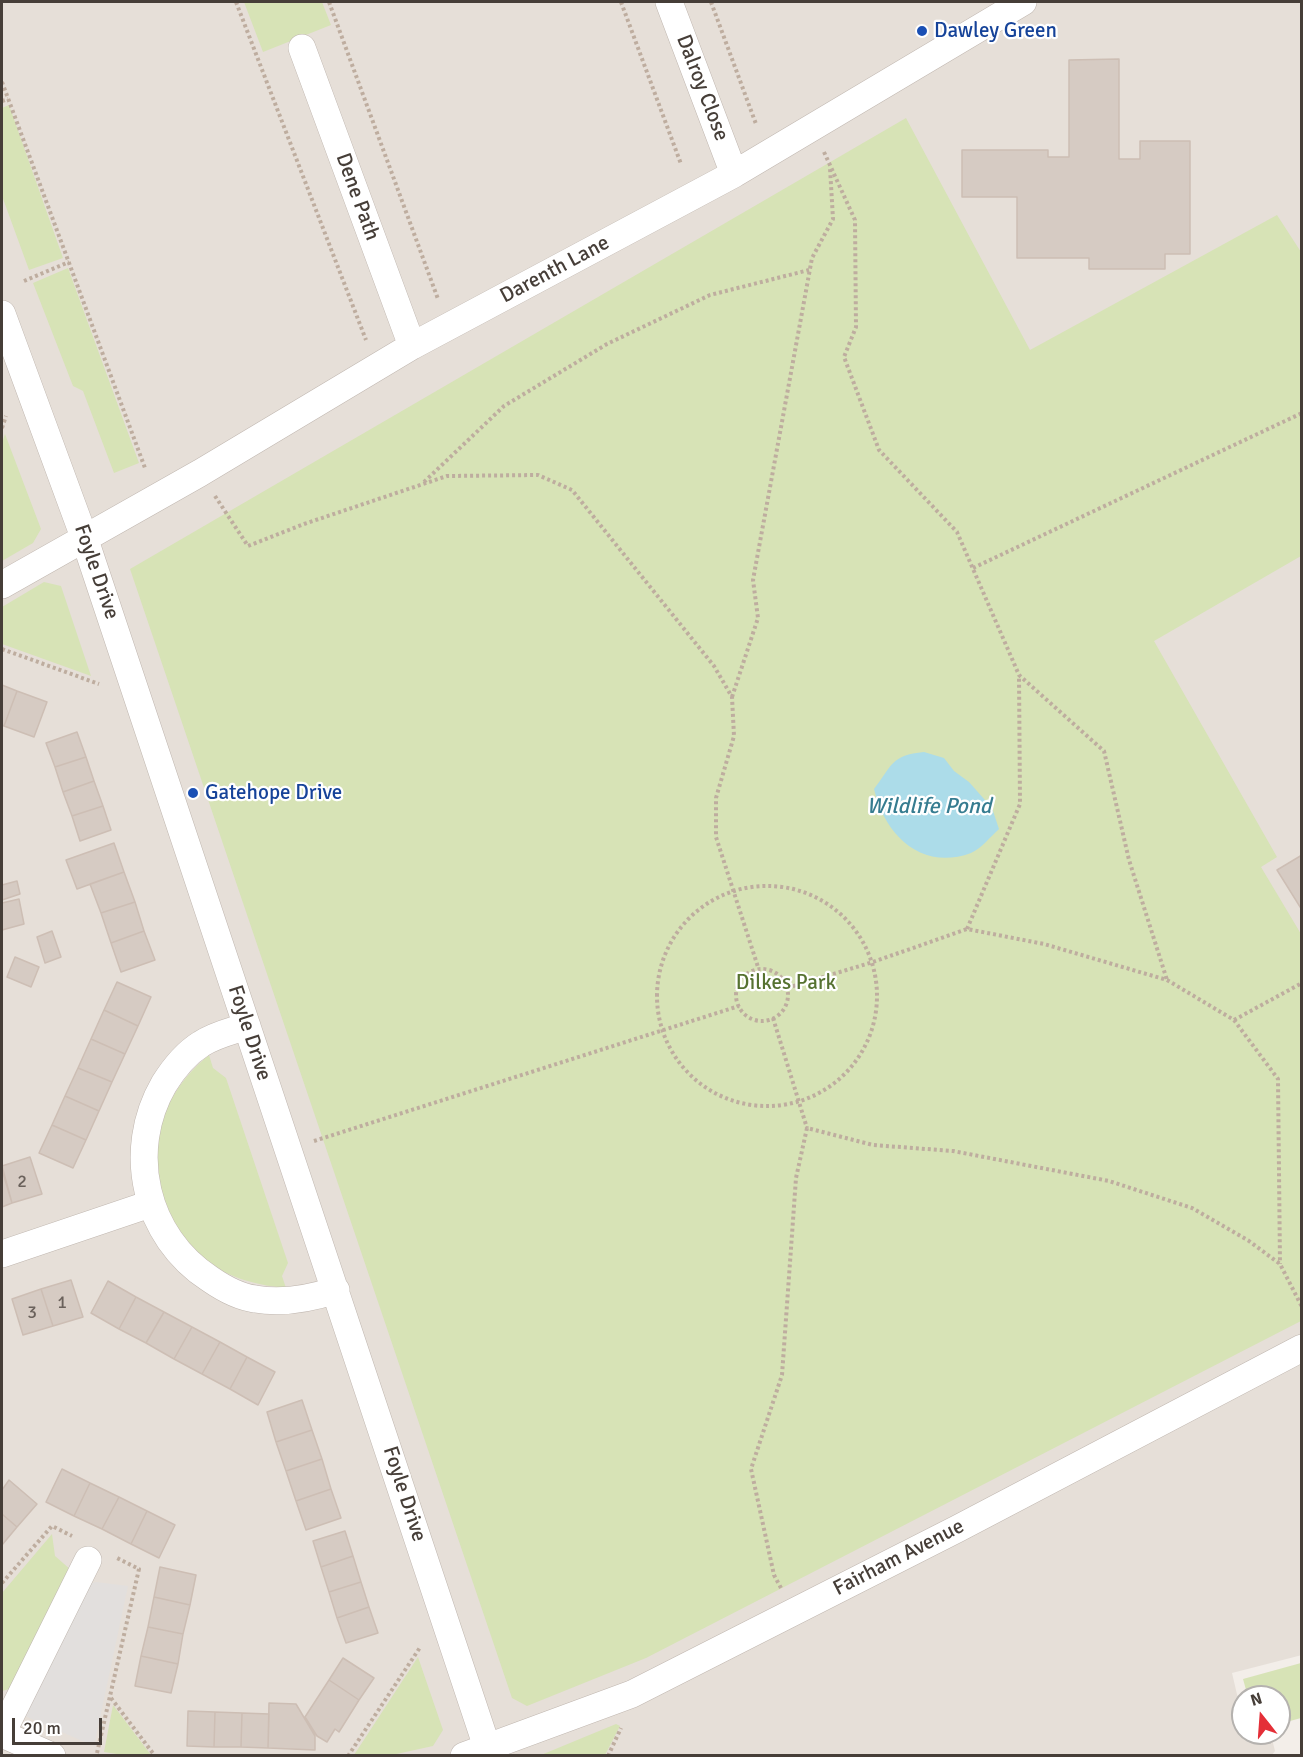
<!DOCTYPE html>
<html>
<head>
<meta charset="utf-8">
<style>
	body { margin:0 }
	#map { position:relative; width:1303px; height:1757px; overflow:hidden; background:#f3eee9; font-family:Signika,sans-serif }
	canvas { display:block }
	.frame { position:absolute; inset:0; border:3px solid #463e38; pointer-events:none }
	.north { position:absolute; left:1231px; top:1685px; width:60px; height:60px; box-sizing:border-box; background:#fff; border:2px solid #b5b2af; border-radius:50%; rotate:343deg; font-size:16px; font-weight:700; line-height:24px; text-align:center; color:#463e38 }
	.north::after { content:''; display:block; margin:auto; width:21px; height:27px; background:#e42f38; clip-path:polygon(50% 0,100% 100%,50% 72%,0 100%) }
	.scale { position:absolute; left:12px; top:1718px; width:90px; height:27px; box-sizing:border-box; border:3px solid #463e38; border-top:0; padding-left:8px; font-size:18px; line-height:21px; white-space:nowrap; color:#463e38; -webkit-text-stroke:4px #fff; paint-order:stroke }
</style>
</head>
<body>
<div id="map">
<canvas width="1303" height="1757"></canvas>
<div class="frame"></div>
<div class="north">N</div>
<div class="scale">20 m</div>
</div>
<script>
const g = document.querySelector('canvas').getContext('2d');
g.lineJoin = 'round';
function fill(path, color) { g.fillStyle = color; g.fill(path, 'evenodd'); }
function strokePath(path, color, width, dash) { g.strokeStyle = color; g.lineWidth = width; g.lineCap = dash ? 'butt' : 'round'; g.setLineDash(dash || []); g.stroke(path); }
function drawText(font, color, halo, rows, align = 'center') {
  g.font = font + ' Signika,sans-serif'; g.lineWidth = 4.5; g.setLineDash([]); g.textBaseline = 'middle'; g.strokeStyle = halo; g.fillStyle = color; for (const [text, x, y, turn = 0] of rows) {
    g.save(); g.translate(x, y); g.rotate((+turn || 0) * Math.PI / 180); g.textAlign = isNaN(turn) ? turn : align; if (halo) g.strokeText(text, 0, 0); g.fillText(text, 0, 0); g.restore();
  }
}
const residential = new Path2D(`
	M 2,2 L 1301,2 L 1302,1655 L 1232,1673 L 1243,1720 L 1243,1733 L 1246,1733 L 1248,1741 L 1271,1735 L 1275,1751 L 1272,1755 L 2,1756 Z`);
const green = new Path2D(`
	M 244,2 L 322,2 L 331,25 L 263,52 Z
	M 9,105 L 63,258 L 29,270 L 2,196 L 2,108 Z
	M 906,118 L 1030,350 L 1277,215 L 1301,252 L 1301,556 L 1154,641 L 1277,857 L 1261,867 L 1301,934 L 1301,1321 L 646,1658 L 527,1706 L 512,1698 L 130,569 Z
	M 68,268 L 139,463 L 114,473 L 83,391 L 73,386 L 33,283 Z
	M 5,434 L 41,529 L 33,543 L 2,561 L 2,443 Z
	M 44,582 L 61,586 L 91,676 L 2,644 L 2,607 Z
	M 209,1055 L 213,1068 L 226,1078 L 288,1263 L 282,1276 L 286,1288 C 253,1285 224,1276 198,1256 C 182,1244 173,1223 167,1206 C 163,1195 157,1182 156,1171 C 152,1125 174,1083 209,1055 Z
	M 52,1534 L 55,1556 L 71,1570 L 13,1688 L 2,1691 L 2,1593 Z
	M 418,1657 L 443,1730 L 433,1746 L 392,1755 L 354,1755 Z
	M 1301,1663 L 1301,1718 L 1279,1724 L 1279,1697 L 1248,1697 L 1243,1679 Z
	M 113,1705 L 151,1755 L 123,1755 L 104,1752 Z
	M 616,1724 L 620,1726 L 605,1755 L 541,1755 Z`);
const parking = new Path2D(`
	M 96,1582 L 128,1586 L 94,1746 L 25,1716 L 89,1584 Z`);
const water = new Path2D(`
	M 924,752 L 944,758 L 954,771 L 969,782 L 992,808 L 999,829 C 991,836 981,849 971,853 C 922,871 885,836 874,789 C 892,766 891,755 924,752 Z`);
const building = new Path2D(`
	M 1119,59 L 1119,159 L 1140,159 L 1140,141 L 1190,141 L 1190,254 L 1165,254 L 1165,269 L 1089,269 L 1089,258 L 1017,258 L 1017,197 L 962,197 L 962,150 L 1048,150 L 1048,157 L 1069,157 L 1069,60 Z
	M 2,685 L 17,691 L 4,726 L 2,725 Z
	M 17,691 L 47,702 L 34,737 L 4,726 Z
	M 77,732 L 86,757 L 55,767 L 46,743 Z
	M 86,757 L 94,781 L 63,792 L 55,767 Z
	M 94,781 L 103,806 L 72,816 L 63,792 Z
	M 103,806 L 111,830 L 80,841 L 72,816 Z
	M 114,843 L 124,872 L 77,889 L 66,860 Z
	M 1302,855 L 1302,910 L 1277,870 Z
	M 124,872 L 135,902 L 101,913 L 90,884 Z
	M 17,881 L 20,894 L 2,900 L 2,885 Z
	M 19,899 L 24,924 L 2,930 L 2,903 Z
	M 135,902 L 144,931 L 111,943 L 101,913 Z
	M 52,931 L 61,957 L 45,963 L 37,937 Z
	M 144,931 L 155,960 L 121,972 L 111,943 Z
	M 15,957 L 39,967 L 31,987 L 7,977 Z
	M 117,982 L 151,997 L 138,1026 L 104,1010 Z
	M 104,1010 L 138,1026 L 125,1054 L 91,1039 Z
	M 91,1039 L 125,1054 L 112,1082 L 78,1068 Z
	M 78,1068 L 112,1082 L 99,1111 L 65,1096 Z
	M 65,1096 L 99,1111 L 86,1140 L 52,1125 Z
	M 52,1125 L 86,1140 L 73,1168 L 39,1153 Z
	M 30,1157 L 42,1194 L 12,1203 L 2,1166 Z
	M 2,1170 L 12,1203 L 2,1207 Z
	M 71,1280 L 83,1317 L 53,1326 L 41,1289 Z
	M 108,1281 L 136,1297 L 119,1329 L 91,1313 Z
	M 41,1289 L 53,1326 L 23,1335 L 12,1299 Z
	M 136,1297 L 164,1312 L 146,1343 L 119,1329 Z
	M 164,1312 L 192,1327 L 174,1359 L 146,1343 Z
	M 192,1327 L 220,1342 L 202,1374 L 174,1359 Z
	M 220,1342 L 247,1357 L 230,1389 L 202,1374 Z
	M 247,1357 L 275,1372 L 258,1405 L 230,1389 Z
	M 302,1400 L 312,1430 L 276,1442 L 267,1412 Z
	M 312,1430 L 322,1459 L 286,1471 L 276,1442 Z
	M 322,1459 L 331,1489 L 296,1501 L 286,1471 Z
	M 62,1469 L 90,1483 L 74,1516 L 46,1502 Z
	M 9,1480 L 37,1504 L 17,1527 L 2,1514 L 2,1490 Z
	M 90,1483 L 119,1497 L 102,1529 L 74,1516 Z
	M 331,1489 L 341,1518 L 306,1530 L 296,1501 Z
	M 119,1497 L 147,1511 L 131,1544 L 102,1529 Z
	M 147,1511 L 175,1525 L 159,1558 L 131,1544 Z
	M 2,1514 L 17,1527 L 2,1545 Z
	M 345,1531 L 353,1556 L 321,1567 L 313,1541 Z
	M 353,1556 L 361,1582 L 329,1592 L 321,1567 Z
	M 160,1567 L 196,1575 L 190,1605 L 154,1597 Z
	M 361,1582 L 369,1607 L 337,1618 L 329,1592 Z
	M 154,1597 L 190,1605 L 183,1634 L 148,1627 Z
	M 369,1607 L 378,1633 L 346,1643 L 337,1618 Z
	M 148,1627 L 183,1634 L 178,1664 L 141,1656 Z
	M 141,1656 L 178,1664 L 171,1693 L 135,1686 Z
	M 343,1658 L 374,1678 L 359,1700 L 329,1680 Z
	M 329,1680 L 359,1700 L 339,1732 L 335,1729 L 327,1742 L 317,1736 L 305,1717 Z
	M 269,1703 L 296,1704 L 315,1736 L 315,1750 L 268,1748 Z
	M 188,1711 L 215,1712 L 214,1747 L 187,1746 Z
	M 215,1712 L 242,1713 L 241,1747 L 214,1747 Z
	M 242,1713 L 269,1714 L 268,1748 L 241,1747 Z`);
const path = new Path2D(`
	M 236,2 L 366,340
	M 329,2 L 438,299
	M 621,2 L 681,164
	M 711,2 L 756,124
	M 2,82 L 145,468
	M 2,101 L 8,99
	M 824,152 L 855,220 L 856,327 L 844,357 L 879,450 L 957,532 L 1019,675 L 1104,751 L 1129,860 L 1167,980
	M 24,281 L 69,262
	M 2,428 L 6,416
	M 424,482 L 504,406 L 607,344 L 710,295 L 809,270
	M 215,496 L 248,546 L 304,524 L 447,476 L 538,475 L 572,490 L 714,666 L 732,697 L 734,736 L 716,798 L 716,837 L 758,967
	M 973,568 L 1302,413
	M 2,649 L 99,684
	M 732,697 L 758,618 L 753,580 L 812,258 L 833,219 L 830,168
	M657 996a110 110 0 1 1 220 0a110 110 0 1 1-220 0Z
	M 967,929 L 1020,804 L 1019,676
	M736 995a26 26 0 1 1 52 0a26 26 0 1 1-52 0Z
	M 787,988 L 873,962 L 967,929 L 1044,944 L 1167,980 L 1234,1020 L 1278,1079 L 1280,1264
	M 773,1018 L 807,1128
	M 1234,1020 L 1302,983
	M 314,1141 L 739,1006
	M 2,1583 L 52,1526 L 72,1536
	M 781,1588 L 774,1575 L 751,1469 L 782,1375 L 796,1178 L 807,1128 L 873,1145 L 953,1151 L 1109,1181 L 1192,1208 L 1249,1241 L 1280,1264 L 1302,1307
	M 111,1698 L 155,1756
	M 97,1753 L 139,1569 L 117,1558
	M 348,1756 L 421,1646
	M 608,1756 L 621,1728`);
const street = new Path2D(`
	M 669,2 L 734,174
	M 302,48 L 412,346
	M 2,314 L 84,537 L 490,1756
	M 2,585 L 200,473 L 412,346 L 734,174 L 1023,2
	M 247,1026 C 232,1031 214,1035 201,1044 C 185,1054 174,1068 164,1084 C 125,1151 145,1237 210,1279 C 223,1288 240,1297 255,1299 C 283,1304 309,1299 336,1290
	M 2,1254 L 150,1204
	M 2,1733 L 88,1560
	M 2,1734 L 52,1756
	M 464,1756 L 632,1694 L 957,1529 L 1302,1348`);
const markers = [
	[922,31,6,"#1a4fb4"],
	[193,793,6,"#1a4fb4"]
];
const numberNames = [
	["2",22,1182],
	["1",62,1303],
	["3",32,1313]
];
const transitNames = [
	["Dawley Green",934,31],
	["Gatehope Drive",205,793]
];
const streetNames = [
	["Dalroy Close",702,88,69],
	["Dene Path",357,197,70],
	["Darenth Lane",555,270,-28],
	["Foyle Drive",96,572,71],
	["Foyle Drive",249,1033,72],
	["Foyle Drive",404,1494,72],
	["Fairham Avenue",899,1558,-27]
];
const parkNames = [
	["Dilkes Park",786,983]
];
const waterNames = [
	["Wildlife Pond",929,807]
];
fill(residential, '#e6dfd8');
fill(green, '#d7e3b6');
fill(parking, '#e2dfdd');
fill(water, '#acdce9');
fill(building, '#d6cbc3');
strokePath(building, '#cdbeb4', 1.5);
strokePath(street, '#c0b7b0', 28);
strokePath(path, '#bead9f', 4, [3, 3]);
strokePath(street, '#fff', 27);
for (const [x, y, r, color] of markers) { const dot = new Path2D(); dot.arc(x, y, r, 0, 2 * Math.PI); g.fillStyle = color; g.fill(dot); strokePath(dot, '#fff', 2); }
drawText('18px', '#6a615b', null, numberNames);
drawText('21px', '#164399', '#fff', transitNames, 'left');
drawText('21px', '#463e38', '#fff', streetNames);
drawText('21px', '#567231', '#fff', parkNames);
drawText('italic 22px', '#367c90', '#fff', waterNames);
</script>
</body>
</html>
